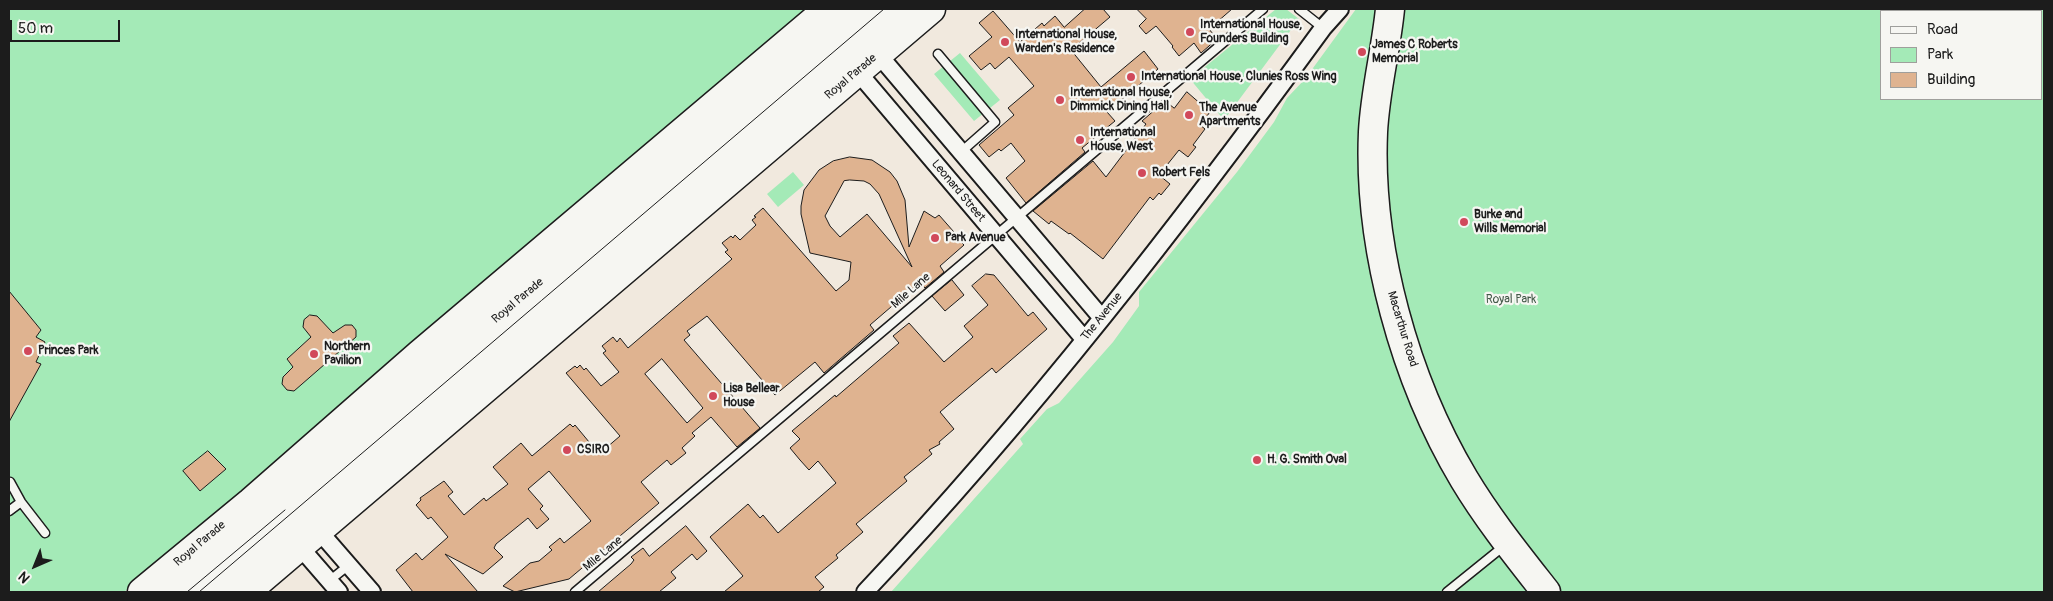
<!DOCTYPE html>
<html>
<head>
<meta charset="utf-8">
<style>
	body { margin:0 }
	#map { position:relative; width:2053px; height:601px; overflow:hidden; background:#f1e9de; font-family:Pangolin,sans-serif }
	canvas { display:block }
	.frame { position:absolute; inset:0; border:10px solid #1c1c1c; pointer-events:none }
	.legend { position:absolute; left:1880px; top:10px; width:162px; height:90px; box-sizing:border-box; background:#f6f6f2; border:1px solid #9f9f9c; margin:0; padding:6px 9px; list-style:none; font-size:15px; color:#1c1c1c }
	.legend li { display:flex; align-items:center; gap:10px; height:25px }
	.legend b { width:25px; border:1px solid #9f9f9c }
	.north { position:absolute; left:10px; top:541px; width:50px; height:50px; -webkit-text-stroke:4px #f6f6f2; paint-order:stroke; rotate:224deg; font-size:14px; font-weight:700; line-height:20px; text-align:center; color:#1c1c1c }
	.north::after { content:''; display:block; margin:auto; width:18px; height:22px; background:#1c1c1c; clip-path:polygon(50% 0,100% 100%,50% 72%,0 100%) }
	.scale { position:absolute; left:10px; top:20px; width:110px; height:22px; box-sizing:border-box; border:2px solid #1c1c1c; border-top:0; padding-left:6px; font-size:15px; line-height:18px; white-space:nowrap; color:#1c1c1c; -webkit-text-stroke:4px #f6f6f2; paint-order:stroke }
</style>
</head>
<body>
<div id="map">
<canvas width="2053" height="601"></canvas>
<div class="frame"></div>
<ul class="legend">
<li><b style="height:6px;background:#f6f6f2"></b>Road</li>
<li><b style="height:14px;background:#a4eab7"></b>Park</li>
<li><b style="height:14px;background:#dfb390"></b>Building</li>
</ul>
<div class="north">N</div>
<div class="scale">50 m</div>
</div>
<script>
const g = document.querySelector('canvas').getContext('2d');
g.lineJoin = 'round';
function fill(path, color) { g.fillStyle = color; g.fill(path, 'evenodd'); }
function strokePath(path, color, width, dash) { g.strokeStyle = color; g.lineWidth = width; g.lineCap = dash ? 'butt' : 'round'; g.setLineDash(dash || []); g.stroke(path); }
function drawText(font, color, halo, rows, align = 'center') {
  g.font = font + ' Pangolin,sans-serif'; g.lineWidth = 4.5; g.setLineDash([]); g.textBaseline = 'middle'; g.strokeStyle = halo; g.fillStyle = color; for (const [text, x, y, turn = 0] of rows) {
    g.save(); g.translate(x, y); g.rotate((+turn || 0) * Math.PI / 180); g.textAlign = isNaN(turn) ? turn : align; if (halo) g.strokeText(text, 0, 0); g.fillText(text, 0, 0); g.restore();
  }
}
const green = new Path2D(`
	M 9,9 L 807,9 L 124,592 L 9,592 Z
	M 1276,9 L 1286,9 L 1299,19 L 1224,120 L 1190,79 Z
	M 1356,9 L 2044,9 L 2044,592 L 891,592 L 1023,444 L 1020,439 L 1047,409 L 1059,403 L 1113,342 L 1139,306 L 1139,292 L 1237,172 L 1274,122 L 1287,98 L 1305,79 ZM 1882,11 L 2042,11 L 2042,99 L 1882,99 Z
	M 960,53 L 1000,100 L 974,121 L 934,74 Z
	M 793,172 L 804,185 L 778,207 L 767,194 Z`);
const building = new Path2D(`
	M 1085,9 L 1103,9 L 1110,17 L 1071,50 L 1101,87 L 1144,51 L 1158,69 L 1107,112 L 1115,121 L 1082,148 L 1085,152 L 1026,203 L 1006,178 L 1025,161 L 1011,143 L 1001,151 L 999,149 L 989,157 L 979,145 L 1014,115 L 1008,108 L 1034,86 L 1009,57 L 995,69 L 990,63 L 981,70 L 969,56 L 992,37 L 979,23 L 993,11 L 1020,42 L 1042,23 L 1044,26 L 1055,16 L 1064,27 Z
	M 1137,9 L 1232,9 L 1209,29 L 1217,39 L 1201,53 L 1194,43 L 1179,56 L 1172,47 L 1173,46 L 1156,26 L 1146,34 L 1139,26 L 1146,19 Z
	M 1187,92 L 1210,112 L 1200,125 L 1205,129 L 1193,145 L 1196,147 L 1188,157 L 1179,150 L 1159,175 L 1170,184 L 1161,195 L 1159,193 L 1153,200 L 1150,197 L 1103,259 L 1070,233 L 1069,234 L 1051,221 L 1049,224 L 1033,211 L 1093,161 L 1106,177 L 1146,124 L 1142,121 L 1165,101 L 1174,108 Z
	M 850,157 L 872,160 L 890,172 L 897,181 L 905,200 L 909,247 L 924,211 L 935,218 L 939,215 L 961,240 L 960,241 L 964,245 L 940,266 L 944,272 L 925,288 L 920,282 L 870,325 L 874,330 L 824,373 L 815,362 L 775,395 L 707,316 L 687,331 L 690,335 L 684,340 L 760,428 L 737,447 L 711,417 L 692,433 L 695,436 L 682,448 L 686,453 L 671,465 L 667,460 L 641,482 L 659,503 L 569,579 L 515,592 L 503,586 L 530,563 L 539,561 L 552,550 L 549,547 L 560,538 L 564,543 L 591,521 L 549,471 L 528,489 L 543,506 L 540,509 L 549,519 L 537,529 L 528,518 L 496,544 L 494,548 L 503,557 L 483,574 L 445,554 L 478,592 L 413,592 L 396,570 L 416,553 L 422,560 L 448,537 L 431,517 L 428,519 L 416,505 L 421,500 L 420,498 L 444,481 L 453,492 L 448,496 L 464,515 L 484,498 L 486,501 L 508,484 L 493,467 L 521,443 L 532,456 L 570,424 L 573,427 L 575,425 L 599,454 L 620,436 L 566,373 L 575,366 L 577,368 L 580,365 L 584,370 L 586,368 L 601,386 L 619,372 L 603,353 L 606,351 L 602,346 L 613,337 L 617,342 L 620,338 L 628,348 L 732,259 L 725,252 L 728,250 L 722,243 L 731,236 L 733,238 L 735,235 L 740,240 L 756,225 L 752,220 L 756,217 L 754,216 L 763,208 L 836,291 L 849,280 L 851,262 L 810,253 L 801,214 L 801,206 L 804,190 L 819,170 L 833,161 ZM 850,180 L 864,181 L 870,184 L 879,194 L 912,267 L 867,214 L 840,237 L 830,226 L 825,216 L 844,181 ZM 662,359 L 703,408 L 687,423 L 645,374 Z
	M 986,274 L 994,275 L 1028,316 L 1033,312 L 1047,329 L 996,373 L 992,368 L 940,412 L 954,429 L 939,442 L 940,444 L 929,450 L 932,454 L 904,477 L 907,481 L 856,524 L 863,532 L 836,555 L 838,558 L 815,577 L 824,587 L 818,592 L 724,592 L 743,576 L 710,537 L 748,504 L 760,518 L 763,515 L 778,533 L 836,483 L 818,461 L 809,470 L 800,460 L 790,448 L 800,439 L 792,431 L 835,395 L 836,397 L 899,343 L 893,336 L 909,323 L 944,362 L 973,337 L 964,326 L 988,305 L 972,286 Z
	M 952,280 L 964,295 L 945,311 L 932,296 Z
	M 9,291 L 41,330 L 36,337 L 45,342 L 36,362 L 41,364 L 9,422 Z
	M 310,315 L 317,316 L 333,333 L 345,325 L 352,325 L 356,330 L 356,337 L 294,391 L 287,390 L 282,384 L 283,377 L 293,367 L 287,359 L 311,337 L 303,327 L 304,320 Z
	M 208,451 L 226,469 L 200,491 L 183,471 Z
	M 686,526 L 707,551 L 697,560 L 692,554 L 671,572 L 676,578 L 659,592 L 598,592 L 631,564 L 634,560 L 631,557 L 643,548 L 649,556 Z`);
const lane = new Path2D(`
	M 1299,9 L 1323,28
	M 938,54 L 995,122 L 961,152
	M 10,482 L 21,502 L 45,533
	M 9,511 L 21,502
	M 329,581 L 349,565
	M 575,592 L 1263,9
	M 1447,592 L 1504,546`);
const street = new Path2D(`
	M 878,54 L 1101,317
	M 857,71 L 1084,339
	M 319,531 L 372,592
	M 300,547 L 339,592
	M 865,592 C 1031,416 1180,224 1323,28 L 1340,9`);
const highway = new Path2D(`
	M 1390,9 C 1386,50 1375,91 1373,132 C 1368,248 1405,380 1464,479 C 1488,519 1517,555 1546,592
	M 142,592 L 251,502 L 420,354 L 828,9
	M 175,592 L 861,9
	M 212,592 L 896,9
	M 246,592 L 931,9`);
const tram = new Path2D(`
	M 187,592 L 285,510
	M 199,592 L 884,9`);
const markers = [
	[1190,32,5,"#d1495b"],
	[1005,42,5,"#d1495b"],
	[1362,52,5,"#d1495b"],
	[1131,77,5,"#d1495b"],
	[1060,100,5,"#d1495b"],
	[1189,115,5,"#d1495b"],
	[1080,140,5,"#d1495b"],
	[1142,173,5,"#d1495b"],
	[1464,222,5,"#d1495b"],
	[935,238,5,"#d1495b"],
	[28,351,5,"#d1495b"],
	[314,354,5,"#d1495b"],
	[713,396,5,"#d1495b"],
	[567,450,5,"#d1495b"],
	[1257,460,5,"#d1495b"]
];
const poiNames = [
	["International House,",1200,25],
	["Founders Building",1200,39],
	["International House,",1015,35],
	["Warden's Residence",1015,49],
	["James C Roberts",1372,45],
	["Memorial",1372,59],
	["International House, Clunies Ross Wing",1141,77],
	["International House,",1070,93],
	["Dimmick Dining Hall",1070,107],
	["The Avenue",1199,108],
	["Apartments",1199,122],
	["International",1090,133],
	["House, West",1090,147],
	["Robert Fels",1152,173],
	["Burke and",1474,215],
	["Wills Memorial",1474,229],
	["Park Avenue",945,238],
	["Northern",324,347],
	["Pavilion",324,361],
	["Princes Park",38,351],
	["Lisa Bellear",723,389],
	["House",723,403],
	["CSIRO",577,450],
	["H. G. Smith Oval",1267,460]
];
const streetNames = [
	["Royal Parade",851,77,-40],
	["Leonard Street",958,191,50],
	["Mile Lane",911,291,-41],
	["Royal Parade",518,301,-40],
	["The Avenue",1102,317,-51],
	["Macarthur Road",1402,329,73],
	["Royal Parade",200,544,-40],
	["Mile Lane",603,554,-40]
];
const parkNames = [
	["Royal Park",1511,300]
];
fill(green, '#a4eab7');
fill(building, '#dfb390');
strokePath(building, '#1c1c1c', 1);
strokePath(lane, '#1c1c1c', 11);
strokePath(street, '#1c1c1c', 20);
strokePath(highway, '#1c1c1c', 31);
strokePath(lane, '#f6f6f2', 8);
strokePath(street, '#f6f6f2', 16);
strokePath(highway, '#f6f6f2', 28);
strokePath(tram, '#1c1c1c', 1);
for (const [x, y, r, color] of markers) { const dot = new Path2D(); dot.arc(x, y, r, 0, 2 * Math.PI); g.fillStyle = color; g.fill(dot); strokePath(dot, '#f6f6f2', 2); }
drawText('bold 12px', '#1c1c1c', '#f6f6f2', poiNames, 'left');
drawText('12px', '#1c1c1c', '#f6f6f2', streetNames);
drawText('12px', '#455a4a', '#f6f6f2', parkNames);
</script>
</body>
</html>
